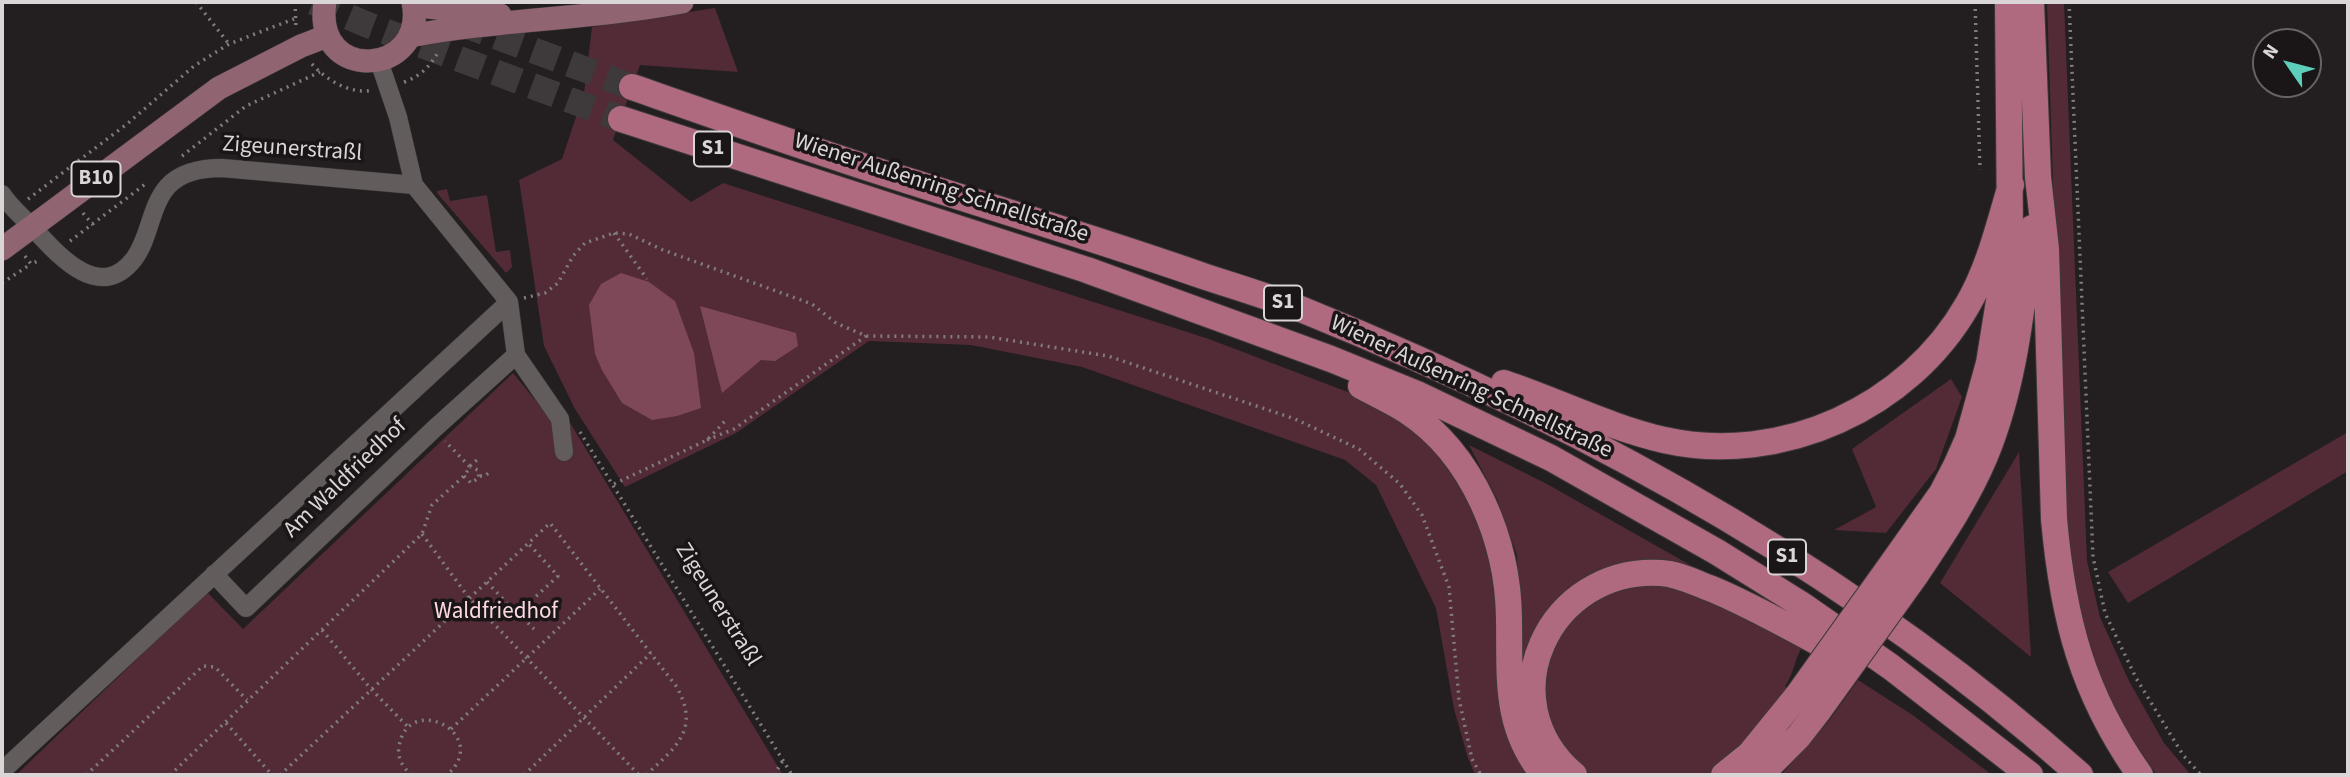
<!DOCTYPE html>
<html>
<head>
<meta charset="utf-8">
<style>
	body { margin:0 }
	#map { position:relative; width:2350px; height:777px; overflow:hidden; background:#231e1f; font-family:"Source Sans 3",sans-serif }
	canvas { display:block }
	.frame { position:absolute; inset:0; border:4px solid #dad6d7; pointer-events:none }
	.north { position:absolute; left:2252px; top:28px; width:70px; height:70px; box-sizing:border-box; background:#1a1516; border:2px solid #676263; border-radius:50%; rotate:305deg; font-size:19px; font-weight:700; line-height:28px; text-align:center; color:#dad6d7 }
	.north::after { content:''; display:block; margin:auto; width:24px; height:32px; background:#5cceba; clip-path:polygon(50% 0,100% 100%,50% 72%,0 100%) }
</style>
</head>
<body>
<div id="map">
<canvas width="2350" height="777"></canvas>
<div class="frame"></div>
<div class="north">N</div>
</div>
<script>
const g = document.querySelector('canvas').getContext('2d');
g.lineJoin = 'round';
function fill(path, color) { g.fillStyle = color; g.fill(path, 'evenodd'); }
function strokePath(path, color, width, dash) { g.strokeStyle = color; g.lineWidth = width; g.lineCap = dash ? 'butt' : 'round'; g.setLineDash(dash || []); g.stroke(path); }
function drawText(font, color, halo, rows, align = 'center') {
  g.font = font + ' "Source Sans 3",sans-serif'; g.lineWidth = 7; g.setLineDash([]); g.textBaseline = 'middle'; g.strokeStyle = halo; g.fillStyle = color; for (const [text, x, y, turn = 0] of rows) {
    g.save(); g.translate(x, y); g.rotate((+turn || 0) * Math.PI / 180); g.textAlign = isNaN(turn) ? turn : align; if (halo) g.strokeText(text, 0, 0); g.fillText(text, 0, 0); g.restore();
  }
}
const green = new Path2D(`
	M 2047,2 L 2064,2 L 2087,561 L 2100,617 L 2129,681 L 2164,743 L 2191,775 L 2157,775 C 2135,743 2110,710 2095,673 C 2079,631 2073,585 2065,541 Z
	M 715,8 L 738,72 L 640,65 L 613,140 L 691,202 L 723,183 L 1209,339 L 1353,394 L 1414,426 L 1474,500 L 1499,598 L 1505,725 L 1515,754 L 1529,775 L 1475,775 L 1468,758 L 1454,709 L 1436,608 L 1376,485 L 1345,460 L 1082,367 L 971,345 L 869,341 L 736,433 L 625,487 L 575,409 L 544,346 L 519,180 L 562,159 L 584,93 L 592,27 Z
	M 447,189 L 450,201 L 487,195 L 496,252 L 510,250 L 512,267 L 506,273 L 437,193 L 437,191 Z
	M 513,373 L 554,423 L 566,416 L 783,775 L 16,775 L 207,592 L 243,629 Z
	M 1951,379 L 1962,397 L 1936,469 L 1886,533 L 1834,530 L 1876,507 L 1852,449 Z
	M 2348,432 L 2348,471 L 2128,603 L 2108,572 Z
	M 1469,445 L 1547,484 L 1692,566 L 1631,564 L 1588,578 L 1524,675 L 1519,675 L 1517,555 L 1497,499 Z
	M 2019,452 L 2031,657 L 1940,583 Z
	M 1654,582 L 1698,594 L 1802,647 C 1794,660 1794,674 1785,686 L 1791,691 L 1736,756 L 1707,775 L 1592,775 L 1577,766 L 1553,742 L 1543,704 L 1544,672 L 1551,646 L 1574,613 L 1619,587 Z
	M 1858,680 L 1914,716 L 1992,775 L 1781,775 L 1831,718 Z`);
const water = new Path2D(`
	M 621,273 L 649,282 L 675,301 L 694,353 L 701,408 L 677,416 L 652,420 L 622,403 L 602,370 L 595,354 L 589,305 L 601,284 Z
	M 700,306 L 796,333 L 798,346 L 775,361 L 761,360 L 722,393 Z`);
const highwayTunnel = new Path2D(`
	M 313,2 L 368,25 L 621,119
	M 460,23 L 632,87`);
const path = new Path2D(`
	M 196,2 L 229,44
	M 295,2 L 296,29
	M 1975,2 L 1980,170
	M 2069,2 L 2093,557 L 2105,613 L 2136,678 L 2183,755 L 2201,775
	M 312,64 C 326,80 351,95 373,90
	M 404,82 C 421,76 430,66 439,51
	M 182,156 L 246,106 L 320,72
	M 28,199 L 127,124 L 194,66 L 229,44 L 294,19
	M 83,213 L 93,225
	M 614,233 L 647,279
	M 70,241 L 148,182
	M 25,256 L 31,264 L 40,260
	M 2,283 L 31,264
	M 524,298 L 545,293 L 558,283 L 573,256 L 585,243 L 614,233 L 629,234 L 663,250 L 812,304 L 836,323 L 866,336 L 989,337 L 1108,356 L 1295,419 L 1359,449 L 1400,484 L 1422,515 L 1449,587 L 1459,699 L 1472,759 L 1481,775
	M 580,432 L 792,775
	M 707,440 L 734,429 L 866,336
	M 470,466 L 479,458
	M 464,476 L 471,483 L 479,478 L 478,470 L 470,467
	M 480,476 L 485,476 L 491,471
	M 614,484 L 707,440 L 727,419
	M 422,534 L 469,598 L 639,775
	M 487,582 L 517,614 L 558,576 L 528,543
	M 518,613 L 534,629
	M 322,630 L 371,689 L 409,728
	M 226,723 L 272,775
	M 451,729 L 600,589
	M 86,775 L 203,666 L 215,667 L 247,700
	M 170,775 L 422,534 L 432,505 L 464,476 L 470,467 L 445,441
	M 280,775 L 550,523 L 676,686 C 701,729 676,747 646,775
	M 412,775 C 403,768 397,758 399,747 C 407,691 493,734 447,775
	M 524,775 L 651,653
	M 774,775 L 783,760`);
const minor = new Path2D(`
	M 379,61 L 398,117 L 414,185 L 509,302 L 516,355 L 560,419 L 564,452
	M 2,194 C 11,208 23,217 34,229 C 59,256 100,303 134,259 C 150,238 150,206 168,186 C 182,171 203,168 222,168 L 414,185
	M 214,574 L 246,608 L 434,429 L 516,355
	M 2,771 L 509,302`);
const major = new Path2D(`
	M 325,2 C 312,85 428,76 413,2
	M 413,3 L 428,7 L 500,15
	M 410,36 C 500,19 592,19 682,2
	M 2,249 L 219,88 L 301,46 L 327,36`);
const highway = new Path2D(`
	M 2031,2 L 2038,177 L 2046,249 L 2054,519 C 2063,618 2082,693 2140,775
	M 632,87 C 724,119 816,152 909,181 C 1007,212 1106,242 1203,276 C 1236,287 1270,297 1303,310 C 1582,423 1855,574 2080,775
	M 621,119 L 1087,270 L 1331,359 L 1417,394 L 1551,458 L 1717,552 L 1802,605 L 1891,667 L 2030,775
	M 1504,383 C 1558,401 1608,427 1664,440 C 1781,466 1909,408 1968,304 C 1989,268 1999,225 2011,185
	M 1361,386 C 1376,394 1393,402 1407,411 C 1474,455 1508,542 1509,618 C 1510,677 1504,727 1544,775
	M 1894,561 L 1942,493 L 1956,466 L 1968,439 L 1989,363 L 2010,233 L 2008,2
	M 1915,576 C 1941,537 1967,499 1985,456 C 2015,384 2022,304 2032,228
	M 1574,775 C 1486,700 1549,566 1661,573 C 1679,574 1695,583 1712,589 C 1760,609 1804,636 1850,659
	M 1724,775 L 1750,754 L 1798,695
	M 1760,775 L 1798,737 L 1819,710`);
const highwayBridge = new Path2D(`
	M 1798,695 L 1894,561
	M 1819,710 L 1915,576`);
const shields = [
	[713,149,38],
	[96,179,49],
	[1283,303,38],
	[1787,557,38]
];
const shieldNames = [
	["S1",713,149],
	["B10",96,179],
	["S1",1283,303],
	["S1",1787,557]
];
const streetNames = [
	["Zigeunerstraßl",292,150,4],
	["Wiener Außenring Schnellstraße",941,189,18],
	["Wiener Außenring Schnellstraße",1471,388,25],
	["Am Waldfriedhof",346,479,-44],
	["Zigeunerstraßl",717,605,58]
];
const parkNames = [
	["Waldfriedhof",496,613]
];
fill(green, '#522b37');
fill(water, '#7e4859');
strokePath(highwayTunnel, '#3e3a3b', 26, [26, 13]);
strokePath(minor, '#3d393a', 19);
strokePath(major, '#3d393a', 24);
strokePath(highway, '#3d393a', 28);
strokePath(path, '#817c7d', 3.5, [2, 5]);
strokePath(minor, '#625c5d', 18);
strokePath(major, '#916472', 23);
strokePath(highway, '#b06a80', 26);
strokePath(highwayBridge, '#3d393a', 28, []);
strokePath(highwayBridge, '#b06a80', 26);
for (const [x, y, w] of shields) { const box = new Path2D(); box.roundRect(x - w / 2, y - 17.5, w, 35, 5); g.fillStyle = '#1a1516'; g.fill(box); strokePath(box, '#dad6d7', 2); }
drawText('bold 21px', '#dad6d7', null, shieldNames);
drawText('23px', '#dad6d7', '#1a1516', streetNames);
drawText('23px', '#fcd8e1', '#1a1516', parkNames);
</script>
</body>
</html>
